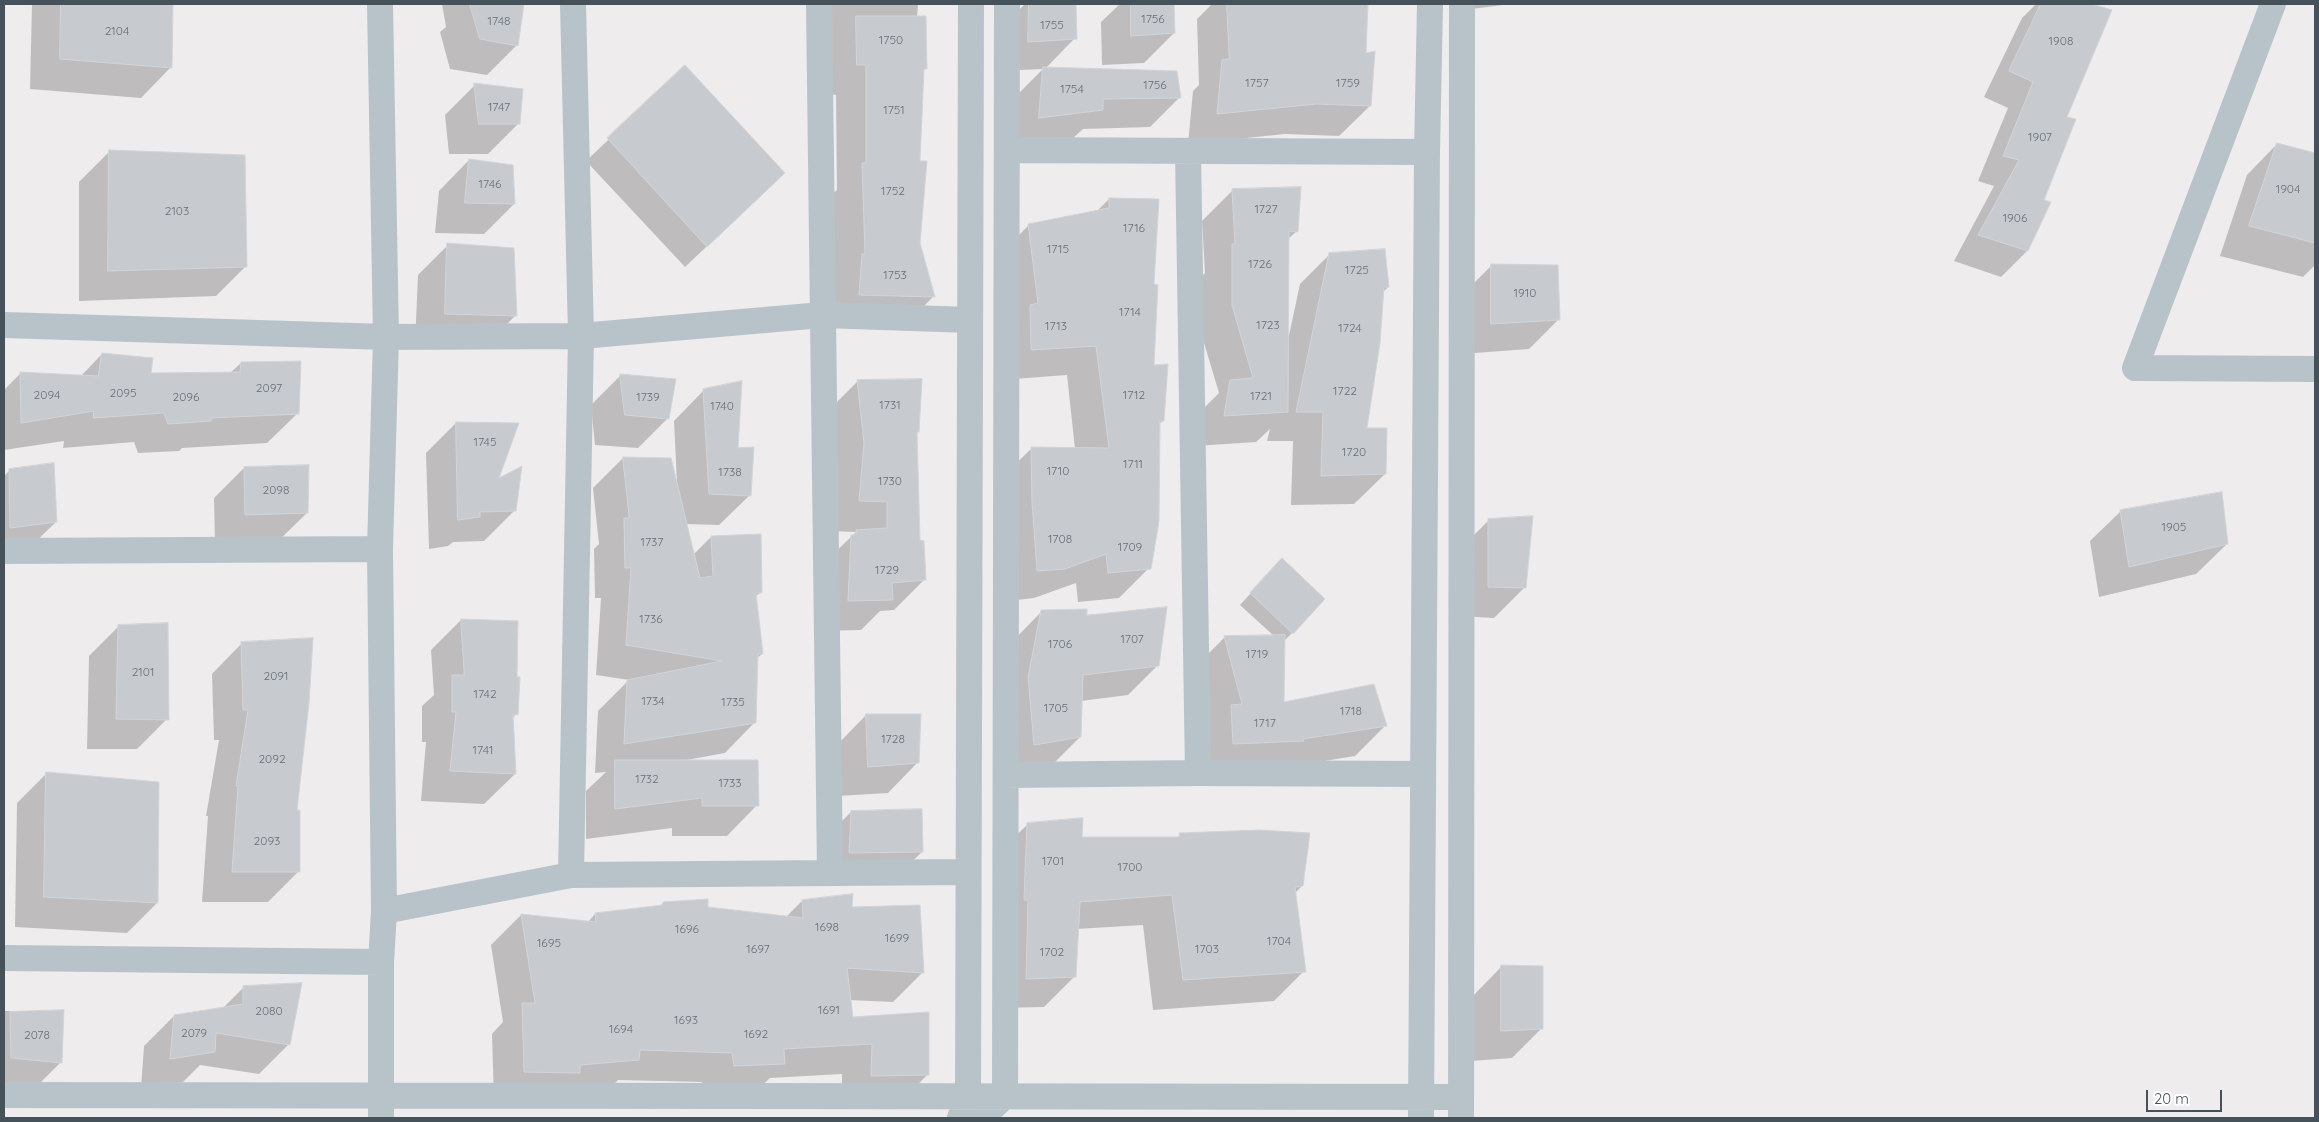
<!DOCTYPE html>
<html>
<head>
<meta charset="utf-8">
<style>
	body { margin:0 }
	#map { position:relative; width:2319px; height:1122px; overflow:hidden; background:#efeced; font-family:Quicksand,sans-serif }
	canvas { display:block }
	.frame { position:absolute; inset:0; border:5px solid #465259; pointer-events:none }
	.scale { position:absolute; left:2146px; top:1090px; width:76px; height:22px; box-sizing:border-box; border:2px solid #465259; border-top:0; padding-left:6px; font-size:15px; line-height:18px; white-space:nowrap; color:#465259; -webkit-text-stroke:4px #fff; paint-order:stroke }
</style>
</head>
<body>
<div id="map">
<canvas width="2319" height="1122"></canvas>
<div class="frame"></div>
<div class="scale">20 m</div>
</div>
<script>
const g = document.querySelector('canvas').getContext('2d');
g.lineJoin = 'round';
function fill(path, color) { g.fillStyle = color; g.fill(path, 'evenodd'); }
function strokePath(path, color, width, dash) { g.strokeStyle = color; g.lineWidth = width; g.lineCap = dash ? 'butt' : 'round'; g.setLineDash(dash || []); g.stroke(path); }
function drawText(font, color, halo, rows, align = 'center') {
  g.font = font + ' Quicksand,sans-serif'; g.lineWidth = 4; g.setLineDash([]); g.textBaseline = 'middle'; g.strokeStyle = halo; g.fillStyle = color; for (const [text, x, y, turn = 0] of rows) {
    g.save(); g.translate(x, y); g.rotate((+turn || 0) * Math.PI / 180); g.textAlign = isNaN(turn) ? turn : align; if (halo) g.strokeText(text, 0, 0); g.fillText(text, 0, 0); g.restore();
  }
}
const shadow = new Path2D(`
	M 32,4 L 172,4 L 171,67 L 141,98 L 30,89 Z
	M 442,4 L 523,4 L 517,45 L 487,75 L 450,69 L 440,32 L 446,27 Z
	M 830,4 L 918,4 L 917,18 L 926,68 L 922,72 L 918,162 L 918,243 L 934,296 L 904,326 L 829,325 L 832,194 L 837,190 L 836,95 L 827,94 Z
	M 1025,4 L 1075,4 L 1075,38 L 1045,69 L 1180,97 L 1150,127 L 1083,129 L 1071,140 L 1009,148 L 1013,99 L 1043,69 L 998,71 L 999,30 Z
	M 1120,4 L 1173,4 L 1174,33 L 1144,63 L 1102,65 L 1101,22 Z
	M 1212,4 L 1366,4 L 1364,55 L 1370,106 L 1339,136 L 1285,134 L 1188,144 L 1193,91 L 1199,85 L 1197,19 Z
	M 1464,4 L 1511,4 L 1464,10 Z
	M 2036,4 L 2087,4 L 2110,11 L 2065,118 L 2027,251 L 2001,277 L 1954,261 L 1994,186 L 1978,181 L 2008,108 L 1984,97 L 2022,18 Z
	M 685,67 L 762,194 L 685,267 L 586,161 Z
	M 475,85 L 518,124 L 488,154 L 449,154 L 445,115 Z
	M 2277,144 L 2315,154 L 2315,265 L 2303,277 L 2220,256 L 2247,175 Z
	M 109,152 L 246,266 L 216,296 L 79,301 L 79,182 Z
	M 469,160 L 514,204 L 484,234 L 435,233 L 439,191 Z
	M 1232,191 L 1297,231 L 1287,240 L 1288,340 L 1300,284 L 1330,254 L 1388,287 L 1383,292 L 1365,429 L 1385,474 L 1354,504 L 1291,505 L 1293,441 L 1267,441 L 1270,429 L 1256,442 L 1195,446 L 1200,412 L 1219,393 L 1202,336 L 1202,276 L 1205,273 L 1202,221 Z
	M 1109,199 L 1153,286 L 1153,366 L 1163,421 L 1159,424 L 1149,568 L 1119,598 L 1078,602 L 1076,583 L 1034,598 L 1008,601 L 1001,478 L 1032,448 L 1075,449 L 1067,375 L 1001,380 L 999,255 L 1029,225 L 1097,211 Z
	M 448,245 L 516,315 L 486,345 L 415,344 L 418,275 Z
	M 1492,265 L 1559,319 L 1529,349 L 1461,354 L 1462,295 Z
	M 102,354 L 150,374 L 230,373 L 241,363 L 298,413 L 267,443 L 182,448 L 179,451 L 138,453 L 134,442 L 63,448 L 64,441 L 4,450 L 4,390 L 20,374 L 80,377 Z
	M 621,375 L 668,418 L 638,448 L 595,445 L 591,405 Z
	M 857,382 L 918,431 L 916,433 L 919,542 L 924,580 L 894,610 L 880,611 L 861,630 L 818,631 L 821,566 L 856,532 L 829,531 L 827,412 Z
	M 704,390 L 737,449 L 750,495 L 719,525 L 685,524 L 693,555 L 711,537 L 761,592 L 755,597 L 762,654 L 757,658 L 755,722 L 725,753 L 681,761 L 757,805 L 727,836 L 672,836 L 672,828 L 586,839 L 586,791 L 606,772 L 595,773 L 598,711 L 629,680 L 596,675 L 601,598 L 595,598 L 594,549 L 599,544 L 593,488 L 623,458 L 677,483 L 674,421 Z
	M 456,423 L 515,510 L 484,541 L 453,542 L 448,546 L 429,549 L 426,453 Z
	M 244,468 L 307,513 L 276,543 L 215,544 L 214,498 Z
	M 10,470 L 56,522 L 25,552 L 4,555 L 4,476 Z
	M 2121,511 L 2227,544 L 2196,574 L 2099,597 L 2090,541 Z
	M 1489,520 L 1524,588 L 1494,618 L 1458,616 L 1459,550 Z
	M 1271,571 L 1292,633 L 1284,641 L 1283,703 L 1385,726 L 1355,756 L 1275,769 L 1203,774 L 1195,667 L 1225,637 L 1274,636 L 1240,605 Z
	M 1042,611 L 1085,616 L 1158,665 L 1128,695 L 1081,701 L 1080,737 L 1050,767 L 1005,774 L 1012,642 Z
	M 461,620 L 516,714 L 512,719 L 515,774 L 484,804 L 421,801 L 426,742 L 422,742 L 422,706 L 434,695 L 431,650 Z
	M 119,626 L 167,719 L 137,749 L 87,749 L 89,656 Z
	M 242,643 L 296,811 L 298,872 L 268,902 L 202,902 L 208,816 L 206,816 L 219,740 L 214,740 L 212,674 Z
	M 866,715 L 918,762 L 888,793 L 838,796 L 836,746 Z
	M 47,773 L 157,903 L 127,933 L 15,927 L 17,803 Z
	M 851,812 L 922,852 L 891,882 L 819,883 L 821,842 Z
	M 1028,824 L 1081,838 L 1176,838 L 1180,835 L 1302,886 L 1295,893 L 1304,971 L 1274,1001 L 1153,1010 L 1143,925 L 1077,929 L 1074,977 L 1044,1007 L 996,1008 L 997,854 Z
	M 802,901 L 851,908 L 923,972 L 893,1002 L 849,1000 L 851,1019 L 928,1074 L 898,1105 L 842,1106 L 842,1074 L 770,1078 L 754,1093 L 704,1096 L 702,1082 L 618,1080 L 608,1090 L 494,1102 L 492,1034 L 503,1022 L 491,945 L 521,915 L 588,922 L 595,914 L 659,907 L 663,903 L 786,917 Z
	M 1502,966 L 1542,1028 L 1512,1058 L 1471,1061 L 1472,997 Z
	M 244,987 L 289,1044 L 259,1074 L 200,1065 L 183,1082 L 141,1088 L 144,1046 L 174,1016 L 223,1008 Z
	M 4,1011 L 63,1011 L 60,1063 L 30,1093 L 4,1090 Z`);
const building = new Path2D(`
	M 61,4 L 173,4 L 172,68 L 60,59 Z
	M 470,4 L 524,4 L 518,46 L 480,39 Z
	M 1029,4 L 1076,4 L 1077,39 L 1028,42 Z
	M 1131,4 L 1174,4 L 1175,33 L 1131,36 Z
	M 1227,4 L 1368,4 L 1366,53 L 1375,51 L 1371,106 L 1316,104 L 1217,114 L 1222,60 L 1229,59 Z
	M 2041,4 L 2091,4 L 2112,10 L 2067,117 L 2076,119 L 2044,200 L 2051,202 L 2028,251 L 1978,235 L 2019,160 L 2003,156 L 2033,82 L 2009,71 Z
	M 856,16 L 926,16 L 927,69 L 924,69 L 920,161 L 927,161 L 920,243 L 935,297 L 859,295 L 862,254 L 865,254 L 862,163 L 866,163 L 866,65 L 857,65 Z
	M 685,65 L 785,173 L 707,247 L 607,138 Z
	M 1043,67 L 1177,71 L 1181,98 L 1103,99 L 1103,110 L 1039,118 Z
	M 474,83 L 523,89 L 520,124 L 479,124 Z
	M 2277,143 L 2315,153 L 2315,243 L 2249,226 Z
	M 109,150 L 245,155 L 247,267 L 108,271 Z
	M 469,159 L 513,165 L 515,204 L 465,203 Z
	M 1301,187 L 1298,232 L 1289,231 L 1288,412 L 1224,416 L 1230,380 L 1253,378 L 1232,305 L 1232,244 L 1235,244 L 1232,189 Z
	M 1109,198 L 1159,199 L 1154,284 L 1158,285 L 1154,365 L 1168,364 L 1164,421 L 1160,421 L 1159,521 L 1151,569 L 1108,573 L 1106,554 L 1065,569 L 1037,571 L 1032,502 L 1031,447 L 1109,448 L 1096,346 L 1031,350 L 1030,305 L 1038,303 L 1028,224 L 1109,208 Z
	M 447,243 L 514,248 L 517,316 L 445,314 Z
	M 1385,249 L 1389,287 L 1384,287 L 1380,343 L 1367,428 L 1387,428 L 1386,474 L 1321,476 L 1323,412 L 1296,412 L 1329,253 Z
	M 1491,264 L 1558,265 L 1560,320 L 1491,324 Z
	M 102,353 L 153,358 L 151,373 L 240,372 L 241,362 L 301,361 L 299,414 L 211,418 L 211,421 L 168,424 L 164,413 L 93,418 L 94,411 L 21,423 L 20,372 L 98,376 Z
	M 620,374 L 676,379 L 669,419 L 625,415 Z
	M 922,379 L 919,432 L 917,432 L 920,540 L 924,541 L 926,580 L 892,583 L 893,600 L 848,601 L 851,535 L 856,535 L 856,530 L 887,528 L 887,502 L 859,501 L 864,443 L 857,380 Z
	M 742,381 L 738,448 L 754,447 L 751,496 L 709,494 L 703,389 Z
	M 456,422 L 519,423 L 499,478 L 522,466 L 516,511 L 480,512 L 480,517 L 458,520 Z
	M 623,457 L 671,458 L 700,578 L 713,576 L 711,536 L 761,534 L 762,593 L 756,593 L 763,654 L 758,654 L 756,723 L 624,744 L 627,680 L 722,661 L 626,645 L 631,568 L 625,568 L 624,518 L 629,518 Z
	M 54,463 L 57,522 L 10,528 L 9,469 Z
	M 309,465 L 308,513 L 245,515 L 244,467 Z
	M 2222,492 L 2228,544 L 2129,567 L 2120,510 Z
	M 1533,516 L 1526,588 L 1488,587 L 1488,519 Z
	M 1282,558 L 1325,599 L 1293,634 L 1250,593 Z
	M 1167,607 L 1159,666 L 1083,675 L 1081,737 L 1034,745 L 1028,677 L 1041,610 L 1087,609 L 1087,615 Z
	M 461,619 L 518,621 L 517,677 L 520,677 L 518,715 L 513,714 L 516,774 L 450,771 L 456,712 L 452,712 L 452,675 L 464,675 Z
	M 168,623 L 169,720 L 116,719 L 118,625 Z
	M 1285,635 L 1284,702 L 1374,684 L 1387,726 L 1303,739 L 1304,741 L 1233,744 L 1231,705 L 1242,704 L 1224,636 Z
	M 313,638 L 309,703 L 297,810 L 300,810 L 300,872 L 232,872 L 238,786 L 236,786 L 248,710 L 243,710 L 241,642 Z
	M 866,714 L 921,714 L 919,763 L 868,767 Z
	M 615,760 L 758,760 L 759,806 L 702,806 L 702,798 L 615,809 Z
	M 46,772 L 159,782 L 158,903 L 44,897 Z
	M 922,809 L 923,852 L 849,853 L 851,811 Z
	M 1083,818 L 1082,837 L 1180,837 L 1179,833 L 1259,830 L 1310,833 L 1303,886 L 1295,887 L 1306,972 L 1183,980 L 1172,895 L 1080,902 L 1076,977 L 1026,979 L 1028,900 L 1024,900 L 1027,823 Z
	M 853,894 L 852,907 L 920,905 L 924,973 L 847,968 L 853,1017 L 929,1012 L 929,1075 L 871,1076 L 872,1044 L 784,1049 L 785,1064 L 734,1066 L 732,1053 L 640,1050 L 639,1060 L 580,1065 L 580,1073 L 524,1072 L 522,1003 L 535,1003 L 521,914 L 596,922 L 595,913 L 663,905 L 663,902 L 708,899 L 708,907 L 803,918 L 802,900 Z
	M 1501,965 L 1543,966 L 1543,1029 L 1501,1031 Z
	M 302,983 L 290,1045 L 216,1033 L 215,1052 L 170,1059 L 174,1015 L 243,1004 L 243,986 Z
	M 64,1010 L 62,1063 L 11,1058 L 10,1012 Z`);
const minor = new Path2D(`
	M 380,4 L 386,337 L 380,549 L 384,911 L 381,962 L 381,1118
	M 819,4 L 830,872
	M 2273,4 L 2135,368 L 2315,369
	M 1007,150 L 1427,152
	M 1188,151 L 1198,773
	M 4,325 L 386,337 L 581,336 L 822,315 L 970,320
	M 4,551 L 380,549
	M 1006,775 L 1198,773 L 1422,774
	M 571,875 L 581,336 L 573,4
	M 384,911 L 571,875 L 968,872
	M 4,958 L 381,962
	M 4,1095 L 1461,1097
	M 960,1118 L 968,1096 L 971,4
	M 981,1118 L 1005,1096 L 1007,4
	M 1421,1118 L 1427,152 L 1430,4
	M 1461,1118 L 1462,4`);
const numberNames = [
	["1756",1153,19],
	["1748",499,21],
	["1755",1052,25],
	["2104",117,31],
	["1750",891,40],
	["1908",2061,41],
	["1757",1257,83],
	["1759",1348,83],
	["1756",1155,85],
	["1754",1072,89],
	["1747",499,107],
	["1751",894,110],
	["1907",2040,137],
	["1746",490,184],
	["1904",2288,189],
	["1752",893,191],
	["1727",1266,209],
	["2103",177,211],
	["1906",2015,218],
	["1716",1134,228],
	["1715",1058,249],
	["1726",1260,264],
	["1725",1357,270],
	["1753",895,275],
	["1910",1525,293],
	["1714",1130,312],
	["1723",1268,325],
	["1713",1056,326],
	["1724",1350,328],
	["2097",269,388],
	["1722",1345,391],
	["2095",123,393],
	["2094",47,395],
	["1712",1134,395],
	["1721",1261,396],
	["2096",186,397],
	["1739",648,397],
	["1731",890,405],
	["1740",722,406],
	["1745",485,442],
	["1720",1354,452],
	["1711",1133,464],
	["1710",1058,471],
	["1738",730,472],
	["1730",890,481],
	["2098",276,490],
	["1905",2174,527],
	["1708",1060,539],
	["1737",652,542],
	["1709",1130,547],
	["1729",887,570],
	["1736",651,619],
	["1707",1132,639],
	["1706",1060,644],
	["1719",1257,654],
	["2101",143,672],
	["2091",276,676],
	["1742",485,694],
	["1734",653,701],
	["1735",733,702],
	["1705",1056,708],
	["1718",1351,711],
	["1717",1265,723],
	["1728",893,739],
	["1741",483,750],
	["2092",272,759],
	["1732",647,779],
	["1733",730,783],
	["2093",267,841],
	["1701",1053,861],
	["1700",1130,867],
	["1698",827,927],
	["1696",687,929],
	["1699",897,938],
	["1704",1279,941],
	["1695",549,943],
	["1697",758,949],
	["1703",1207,949],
	["1702",1052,952],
	["1691",829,1010],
	["2080",269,1011],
	["1693",686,1020],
	["1694",621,1029],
	["2079",194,1033],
	["1692",756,1034],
	["2078",37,1035]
];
fill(shadow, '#0003');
fill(building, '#c7cacf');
strokePath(building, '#d1d4d8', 1);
strokePath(minor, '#b8c3c9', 26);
drawText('12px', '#667076', null, numberNames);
</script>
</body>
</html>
